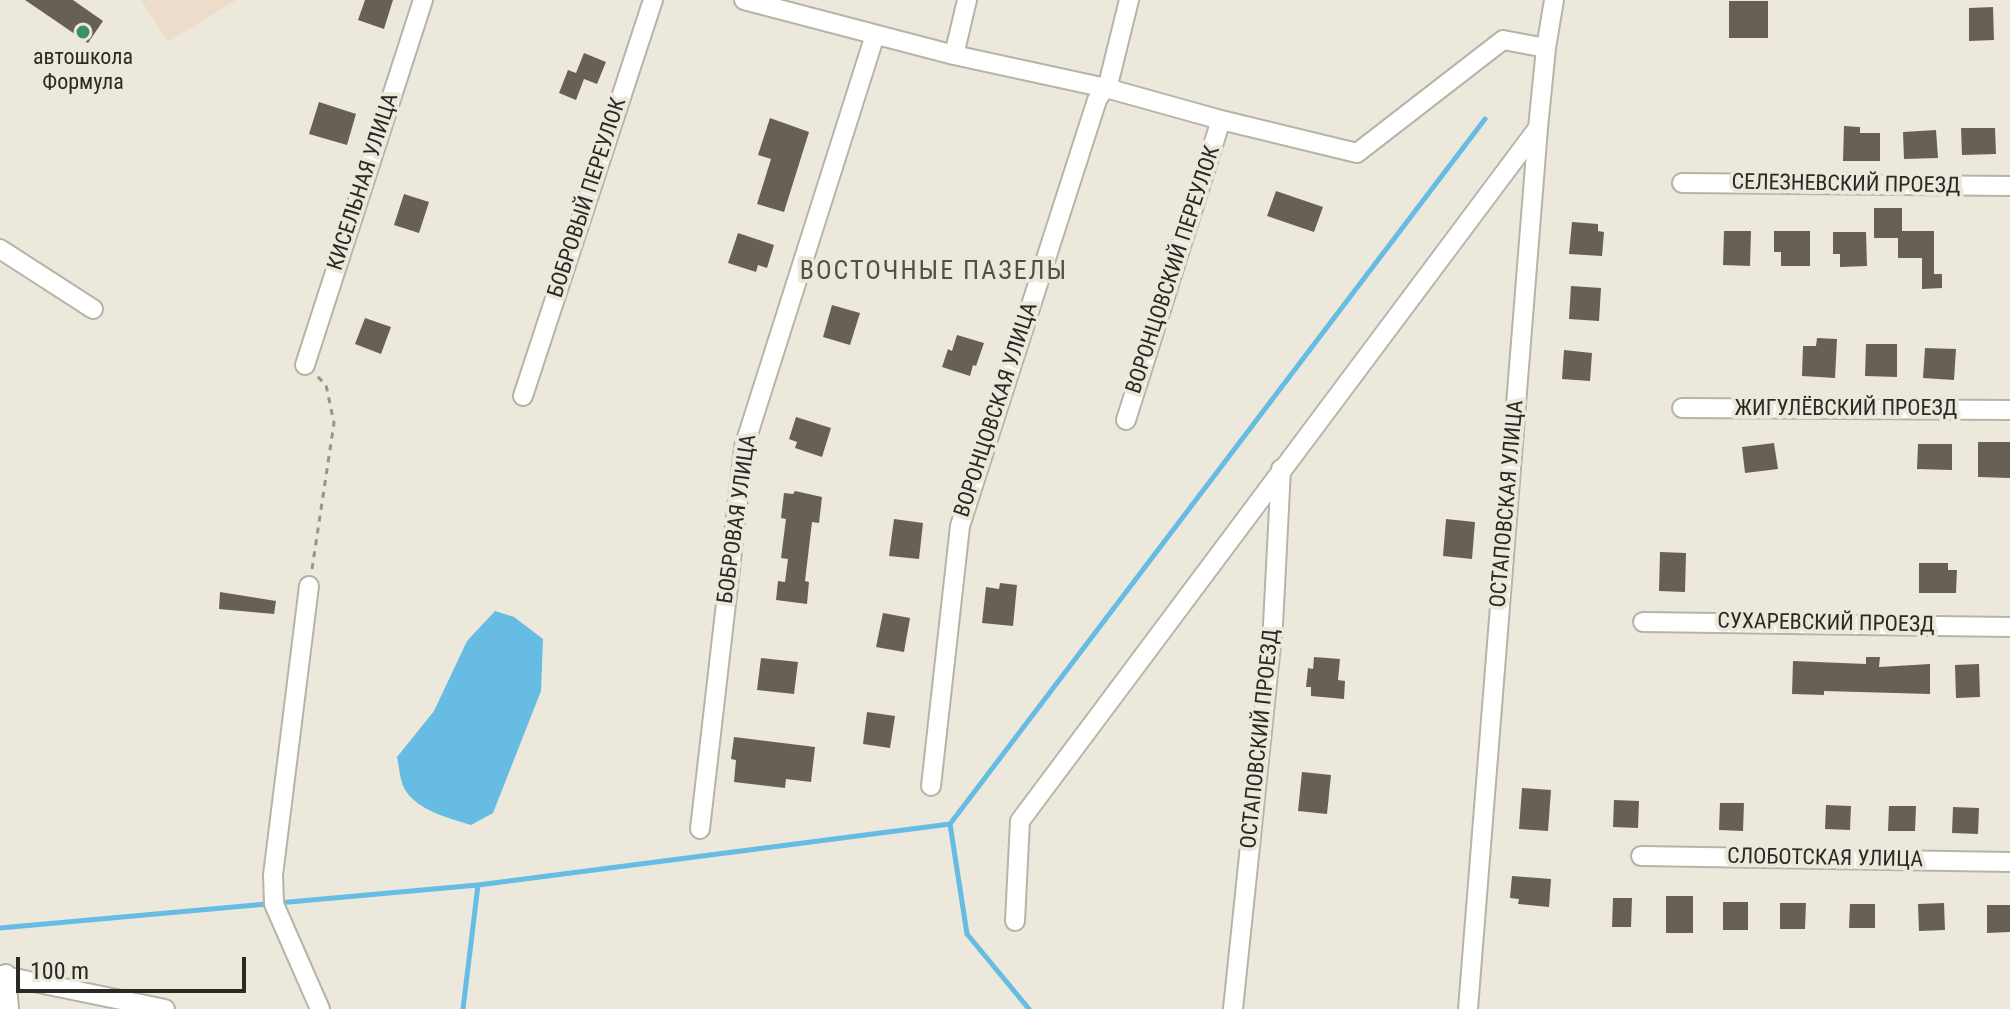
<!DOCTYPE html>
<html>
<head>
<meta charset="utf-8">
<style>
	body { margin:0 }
	#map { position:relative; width:2010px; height:1009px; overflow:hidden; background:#ece9dc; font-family:"Roboto Condensed",sans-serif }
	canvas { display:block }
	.scale { position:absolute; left:16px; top:957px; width:230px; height:36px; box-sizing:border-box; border:4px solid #2a2a25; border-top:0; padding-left:10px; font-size:24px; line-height:28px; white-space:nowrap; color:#2a2a25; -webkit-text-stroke:6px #ece9dc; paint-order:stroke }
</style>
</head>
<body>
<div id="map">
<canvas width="2010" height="1009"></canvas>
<div class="scale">100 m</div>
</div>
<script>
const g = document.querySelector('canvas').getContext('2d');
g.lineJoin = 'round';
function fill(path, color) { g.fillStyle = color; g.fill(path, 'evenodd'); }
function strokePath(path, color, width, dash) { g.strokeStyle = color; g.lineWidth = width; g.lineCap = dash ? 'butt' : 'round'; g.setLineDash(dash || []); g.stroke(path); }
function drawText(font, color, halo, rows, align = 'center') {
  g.font = font + ' "Roboto Condensed",sans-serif'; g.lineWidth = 8; g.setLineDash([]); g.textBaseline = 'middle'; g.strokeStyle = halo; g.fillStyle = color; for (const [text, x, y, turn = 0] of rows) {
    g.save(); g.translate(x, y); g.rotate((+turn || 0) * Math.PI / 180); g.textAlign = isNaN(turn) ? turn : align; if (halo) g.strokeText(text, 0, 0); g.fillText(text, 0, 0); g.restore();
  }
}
const industrial = new Path2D(`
	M 141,0 L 236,0 L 168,42 Z`);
const water = new Path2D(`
	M 495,611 L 514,617 L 543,639 L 541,691 L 493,813 L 471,825 C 449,818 417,811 404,788 C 400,780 399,766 397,757 L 434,711 L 467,641 Z`);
const stream = new Path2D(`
	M 950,824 L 967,934 L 1029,1009
	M 0,928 L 478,885 L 950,824 L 1485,119
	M 463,1009 L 478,885`);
const building = new Path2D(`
	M 25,0 L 73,0 L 103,21 L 88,43 Z
	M 365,0 L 393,0 L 384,29 L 358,20 Z
	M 1729,1 L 1768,1 L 1768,38 L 1729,38 Z
	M 1993,7 L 1994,40 L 1969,41 L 1969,8 Z
	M 584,53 L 606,62 L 597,84 L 584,79 L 576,100 L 559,93 L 568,70 L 576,73 Z
	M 319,102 L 356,114 L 347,145 L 309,134 Z
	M 770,118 L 809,132 L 784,212 L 757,204 L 771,159 L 758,155 Z
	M 1844,126 L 1860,127 L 1860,133 L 1880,133 L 1880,161 L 1843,161 Z
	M 1961,128 L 1995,128 L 1996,154 L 1962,155 Z
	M 1936,130 L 1938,158 L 1904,159 L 1903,132 Z
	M 1276,191 L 1323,207 L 1314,232 L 1267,216 Z
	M 404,194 L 429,202 L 419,233 L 394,225 Z
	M 1874,208 L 1902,208 L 1902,231 L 1934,231 L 1934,274 L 1942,274 L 1942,288 L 1922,289 L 1922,258 L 1898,258 L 1898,238 L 1874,238 Z
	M 1572,222 L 1598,224 L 1598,231 L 1604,232 L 1602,256 L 1569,254 Z
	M 1724,231 L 1751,231 L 1750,266 L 1723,265 Z
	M 1774,231 L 1810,231 L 1810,266 L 1781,266 L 1781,252 L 1774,252 Z
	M 1833,232 L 1866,232 L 1867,266 L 1840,267 L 1840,254 L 1833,254 Z
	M 738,233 L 774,245 L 767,268 L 758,265 L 756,272 L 728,263 Z
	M 1571,286 L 1601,288 L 1599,321 L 1569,319 Z
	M 832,305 L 860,313 L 850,345 L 823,337 Z
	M 365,318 L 391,327 L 381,354 L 355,344 Z
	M 957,335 L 984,343 L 976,366 L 973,365 L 970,376 L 942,367 L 948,349 L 952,351 Z
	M 1817,338 L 1837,339 L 1835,378 L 1802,376 L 1803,346 L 1816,346 Z
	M 1866,344 L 1897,344 L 1897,377 L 1865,376 Z
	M 1925,348 L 1956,349 L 1954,380 L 1923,378 Z
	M 1564,350 L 1592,353 L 1590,381 L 1562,379 Z
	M 796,417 L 831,428 L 822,457 L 795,448 L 797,442 L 789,439 Z
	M 1978,442 L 2010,442 L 2010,478 L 1978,477 Z
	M 1774,443 L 1778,469 L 1745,473 L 1742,447 Z
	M 1918,444 L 1952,444 L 1952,470 L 1917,469 Z
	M 795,491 L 822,497 L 819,523 L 812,522 L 805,581 L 809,582 L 807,604 L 776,600 L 778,581 L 785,582 L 788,559 L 781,558 L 786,519 L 781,518 L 784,493 L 793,494 Z
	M 894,519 L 923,523 L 919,559 L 889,556 Z
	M 1446,519 L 1475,522 L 1472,559 L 1443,556 Z
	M 1660,552 L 1686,553 L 1685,592 L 1659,591 Z
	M 1919,563 L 1948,563 L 1948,570 L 1957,570 L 1956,593 L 1919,593 Z
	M 1000,583 L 1017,585 L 1013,626 L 982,623 L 986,587 L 999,589 Z
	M 220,592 L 276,601 L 274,614 L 219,609 Z
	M 883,613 L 910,618 L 904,652 L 876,647 Z
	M 1314,657 L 1340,659 L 1338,680 L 1345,681 L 1344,699 L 1311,696 L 1311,687 L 1306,687 L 1308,668 L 1313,669 Z
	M 1866,657 L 1880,657 L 1879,667 L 1930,664 L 1930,694 L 1824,691 L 1824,695 L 1792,694 L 1793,661 L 1866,664 Z
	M 761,658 L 798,662 L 794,694 L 757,690 Z
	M 1979,664 L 1980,697 L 1956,698 L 1955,665 Z
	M 867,712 L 895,716 L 890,748 L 863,744 Z
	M 734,737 L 815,747 L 811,782 L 786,779 L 785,788 L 734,782 L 736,760 L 731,759 Z
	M 1302,772 L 1331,775 L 1327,814 L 1298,811 Z
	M 1522,788 L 1551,790 L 1548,831 L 1519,829 Z
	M 1614,800 L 1639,801 L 1638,828 L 1613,827 Z
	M 1720,803 L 1744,803 L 1743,831 L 1719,830 Z
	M 1826,805 L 1851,806 L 1850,830 L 1825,829 Z
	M 1889,806 L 1916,806 L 1915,831 L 1888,831 Z
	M 1953,807 L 1979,808 L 1978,834 L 1952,833 Z
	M 1512,876 L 1551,879 L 1549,907 L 1518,904 L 1519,899 L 1510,898 Z
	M 1666,896 L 1693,896 L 1693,933 L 1666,933 Z
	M 1613,898 L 1632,898 L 1631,927 L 1612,927 Z
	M 1723,902 L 1748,902 L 1748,930 L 1723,930 Z
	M 1780,903 L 1806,903 L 1805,929 L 1780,929 Z
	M 1944,903 L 1945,930 L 1919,931 L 1918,904 Z
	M 1850,904 L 1875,904 L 1875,928 L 1849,928 Z
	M 1987,905 L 2010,905 L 2010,932 L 1987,933 Z`);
const path = new Path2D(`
	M 312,569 L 334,423 L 326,385 L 316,375`);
const minor = new Path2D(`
	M 744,0 L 954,55 L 1106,88 L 1221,120 L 1357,153 L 1503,40 L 1546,48
	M 954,55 L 967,0
	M 1682,183 L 2010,186
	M 0,249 L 93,309
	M 305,365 L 423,0
	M 523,396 L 653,0
	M 1682,408 L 2010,410
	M 1126,420 L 1221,120
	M 309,586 L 273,875 L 274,904 L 320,1009
	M 1643,622 L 2010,627
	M 931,786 L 960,526 L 1097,100 L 1109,81 L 1129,0
	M 700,829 L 744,447 L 875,35
	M 1641,856 L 2010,862
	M 1015,921 L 1020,821 L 1538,128
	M 6,974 L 9,1009
	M 0,975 L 165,1009
	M 1233,1009 L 1273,625 L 1281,469
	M 1468,1009 L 1538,128 L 1546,48 L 1554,0`);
const markers = [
	[83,32,8,"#3b9164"]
];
const poiNames = [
	["автошкола",83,58],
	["Формула",83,83]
];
const streetNames = [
	["КИСЕЛЬНАЯ УЛИЦА",364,182,-72],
	["СЕЛЕЗНЕВСКИЙ ПРОЕЗД",1846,185,1],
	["БОБРОВЫЙ ПЕРЕУЛОК",588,198,-72],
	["ВОРОНЦОВСКИЙ ПЕРЕУЛОК",1174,270,-72],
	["ЖИГУЛЁВСКИЙ ПРОЕЗД",1846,409],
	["ВОРОНЦОВСКАЯ УЛИЦА",997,410,-72],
	["ОСТАПОВСКАЯ УЛИЦА",1508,504,-85],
	["БОБРОВАЯ УЛИЦА",738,519,-82],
	["СУХАРЕВСКИЙ ПРОЕЗД",1826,624,1],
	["ОСТАПОВСКИЙ ПРОЕЗД",1261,739,-84],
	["СЛОБОТСКАЯ УЛИЦА",1825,859,1]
];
const quarterNames = [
	["ВОСТОЧНЫЕ ПАЗЕЛЫ",934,272]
];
fill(industrial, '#eddcca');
fill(water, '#66bce2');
strokePath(stream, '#66bce2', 5);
fill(building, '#686057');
strokePath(minor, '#b6b4a7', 22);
strokePath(path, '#96948b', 3, [6, 6]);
strokePath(minor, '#fff', 18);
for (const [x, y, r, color] of markers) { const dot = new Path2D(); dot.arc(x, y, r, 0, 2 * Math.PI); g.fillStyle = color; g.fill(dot); strokePath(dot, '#ece9dc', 3); }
drawText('22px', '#2a2a25', '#ece9dc', poiNames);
drawText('22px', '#2a2a25', '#ece9dc', streetNames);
g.letterSpacing = '2px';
drawText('26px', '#535145', '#ece9dc', quarterNames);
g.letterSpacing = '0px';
</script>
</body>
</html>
